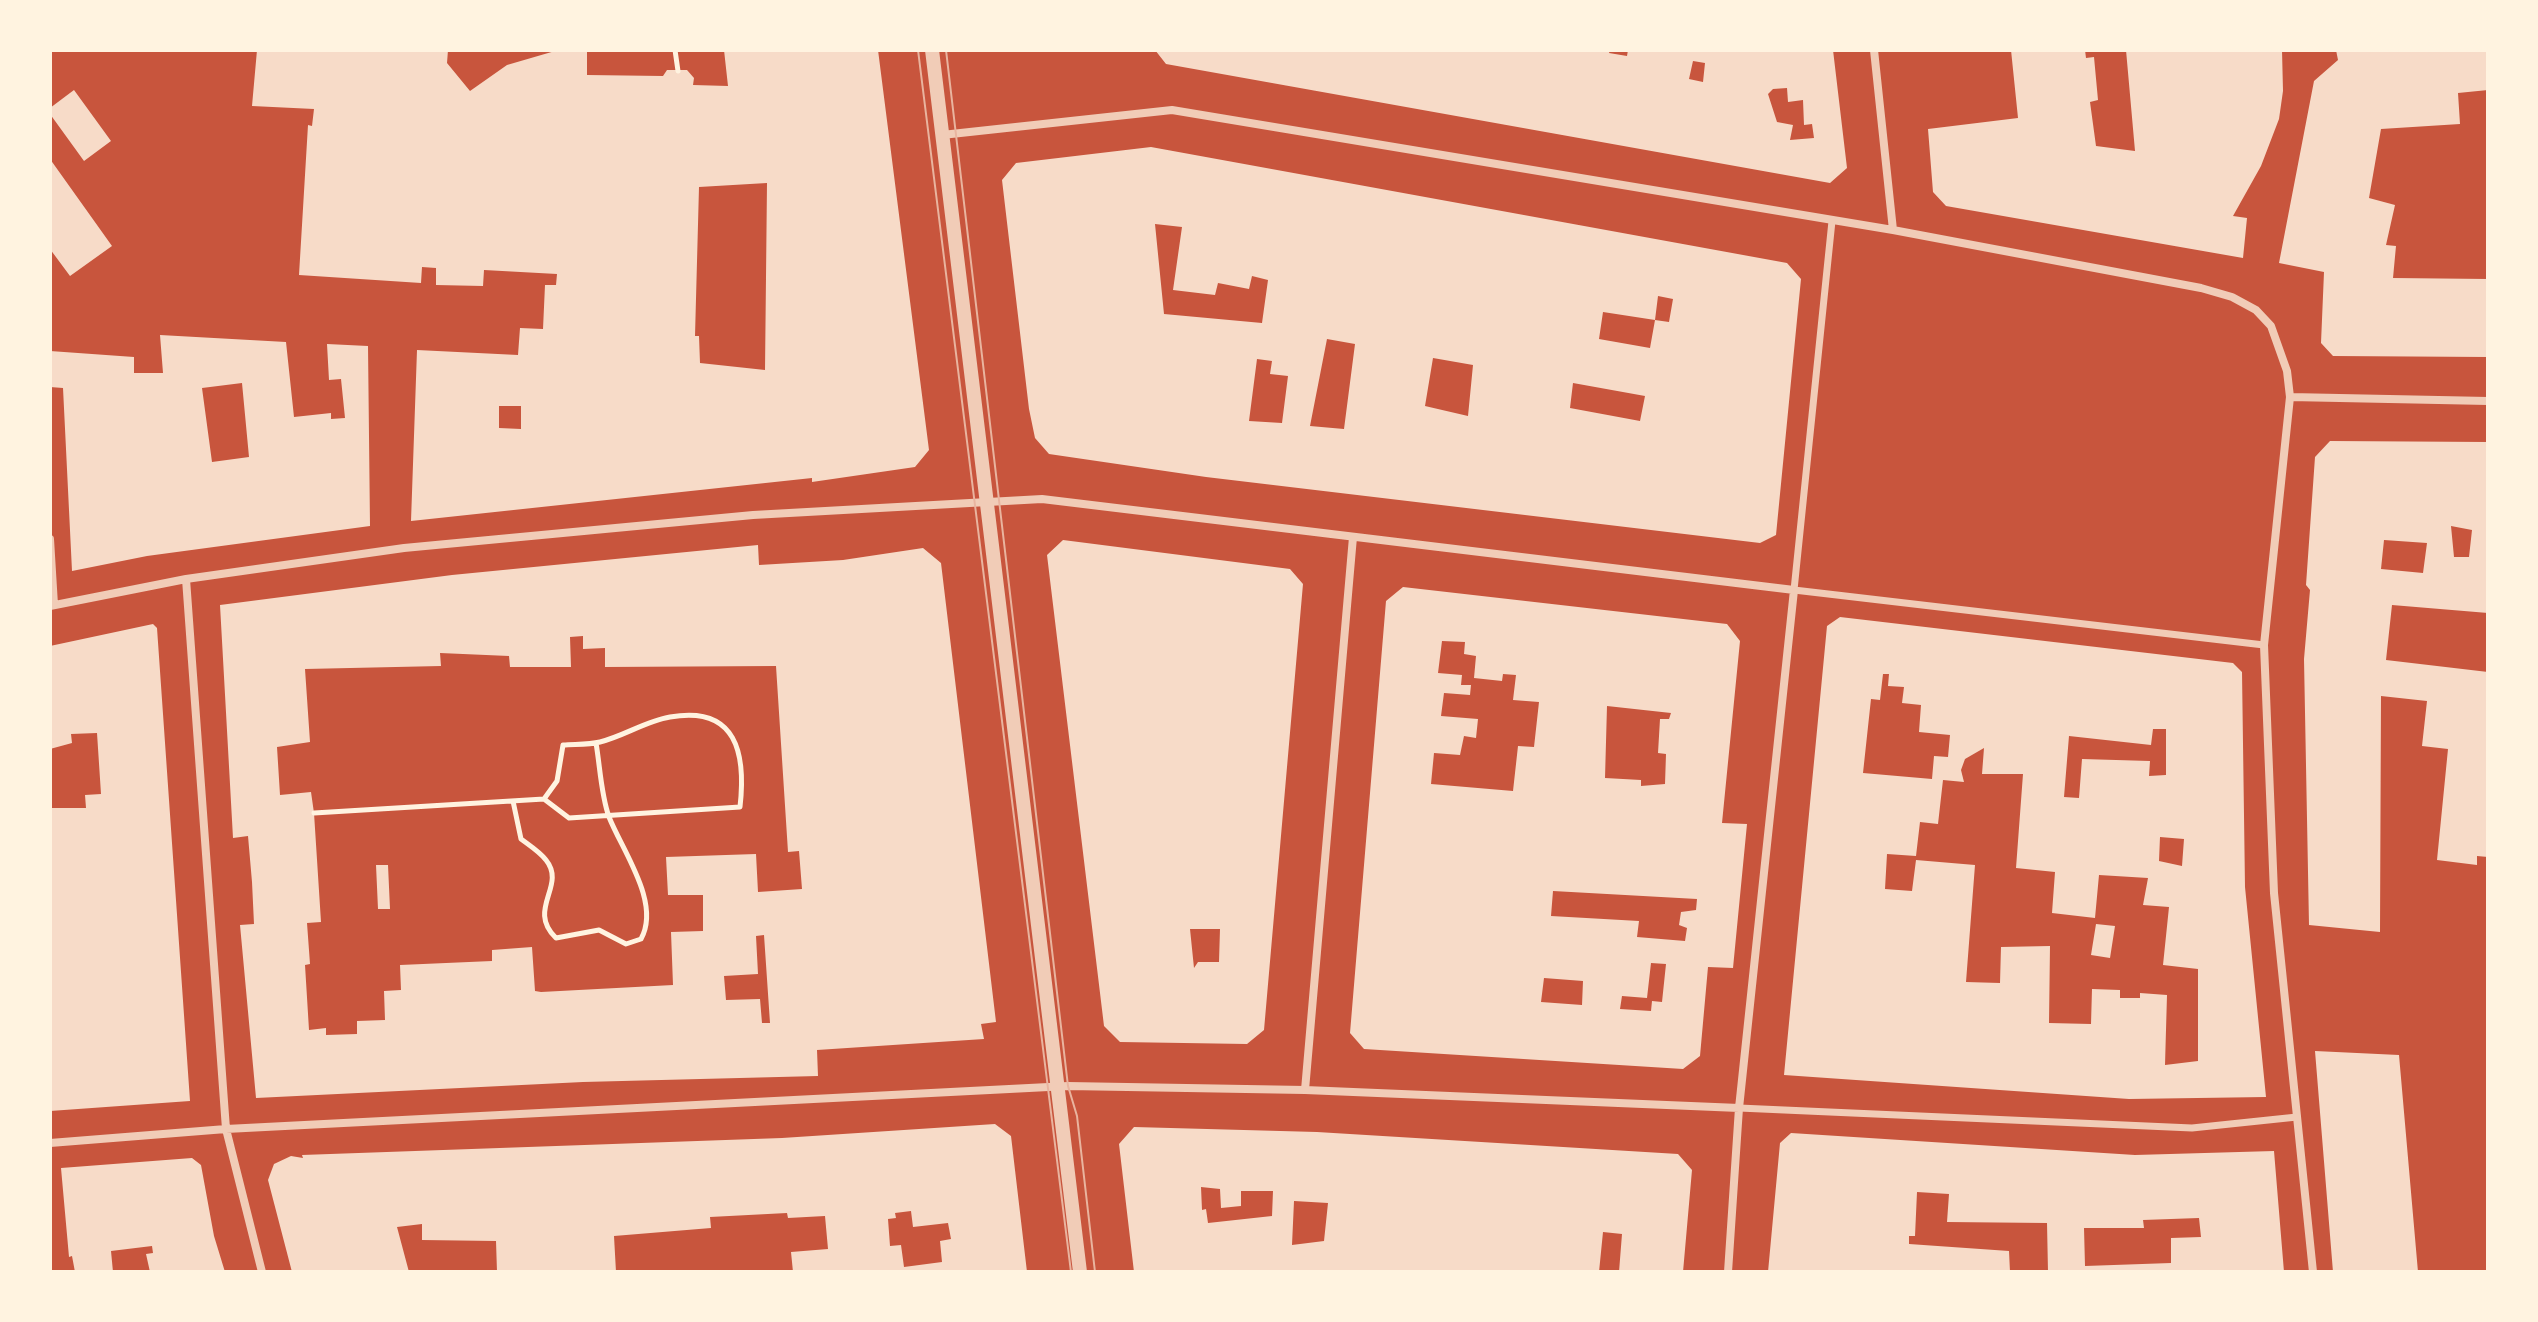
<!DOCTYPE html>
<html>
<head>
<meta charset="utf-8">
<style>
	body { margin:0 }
	#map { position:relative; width:2538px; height:1322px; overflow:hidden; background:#c8553d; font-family:Mulish,sans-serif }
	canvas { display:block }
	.frame { position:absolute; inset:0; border:52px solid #fff3e0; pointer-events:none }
</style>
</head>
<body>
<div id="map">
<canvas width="2538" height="1322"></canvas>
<div class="frame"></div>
</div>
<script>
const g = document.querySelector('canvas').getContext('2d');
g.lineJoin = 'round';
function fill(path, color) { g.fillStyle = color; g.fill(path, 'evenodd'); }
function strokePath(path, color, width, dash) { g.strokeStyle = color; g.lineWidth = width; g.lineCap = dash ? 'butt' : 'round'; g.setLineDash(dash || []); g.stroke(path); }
const building = new Path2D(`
	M 257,50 L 448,50 L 447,63 L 470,91 L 507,65 L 555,51 L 587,50 L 587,75 L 663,76 L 667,70 L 687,70 L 694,78 L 693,85 L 728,86 L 724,50 L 878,50 L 929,450 L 915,467 L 812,482 L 812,478 L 411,521 L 417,350 L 518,355 L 520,328 L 543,329 L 545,285 L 556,285 L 557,274 L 484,270 L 483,286 L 436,285 L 436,268 L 422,267 L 421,283 L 299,275 L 308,125 L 312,126 L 314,109 L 252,106 ZM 767,183 L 765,370 L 700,363 L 699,336 L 695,336 L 699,187 ZM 499,406 L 521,406 L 521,429 L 499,428 Z
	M 1155,50 L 1610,50 L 1609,53 L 1627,56 L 1628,50 L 1833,50 L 1847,168 L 1830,183 L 1166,64 ZM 1693,61 L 1705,63 L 1703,82 L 1689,79 ZM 1787,88 L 1788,102 L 1803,100 L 1804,125 L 1812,124 L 1814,138 L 1790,140 L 1793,125 L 1777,122 L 1768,94 L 1773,89 Z
	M 2011,50 L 2085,50 L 2086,58 L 2094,57 L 2098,100 L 2090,102 L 2096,146 L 2135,151 L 2126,50 L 2282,50 L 2283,91 L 2279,119 L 2261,166 L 2233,216 L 2247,218 L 2243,258 L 1946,206 L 1933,192 L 1928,129 L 2018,118 Z
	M 2336,50 L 2488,50 L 2488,90 L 2458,93 L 2460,124 L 2381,129 L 2369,198 L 2395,205 L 2386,245 L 2396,246 L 2393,278 L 2488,279 L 2488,357 L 2333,356 L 2321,343 L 2324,272 L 2279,263 L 2314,81 L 2338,60 Z
	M 74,90 L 111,141 L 84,161 L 50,114 L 50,108 Z
	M 1151,147 L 1787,263 L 1801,279 L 1776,535 L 1760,543 L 1206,477 L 1049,454 L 1035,438 L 1029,409 L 1002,180 L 1016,163 ZM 1155,224 L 1182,227 L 1173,290 L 1215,295 L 1218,283 L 1249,289 L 1252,276 L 1268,280 L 1262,323 L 1164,314 ZM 1658,296 L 1673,299 L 1669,322 L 1655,320 L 1650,348 L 1599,339 L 1603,312 L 1655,320 ZM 1327,339 L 1355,344 L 1344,429 L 1310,426 ZM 1433,358 L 1473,365 L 1468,416 L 1425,406 ZM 1257,359 L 1272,361 L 1270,374 L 1288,376 L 1282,423 L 1249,421 ZM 1573,383 L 1645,396 L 1640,421 L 1570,408 Z
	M 50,159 L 112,246 L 70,276 L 50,249 Z
	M 160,335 L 286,342 L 294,417 L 331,413 L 331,419 L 345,418 L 341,379 L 329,380 L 327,344 L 368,346 L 370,526 L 147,556 L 72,571 L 63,388 L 50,387 L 50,351 L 134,357 L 134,373 L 163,373 ZM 242,383 L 249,457 L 212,462 L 202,388 Z
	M 2330,441 L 2488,442 L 2488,613 L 2392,605 L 2386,660 L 2488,672 L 2488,857 L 2477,856 L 2477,865 L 2437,860 L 2448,749 L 2422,746 L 2427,701 L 2381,696 L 2380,932 L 2309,925 L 2304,659 L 2310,590 L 2306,585 L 2315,457 ZM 2451,526 L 2472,530 L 2469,557 L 2454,557 ZM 2384,540 L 2427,543 L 2423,573 L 2381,569 Z
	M 1063,540 L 1290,569 L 1303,584 L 1264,1030 L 1247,1044 L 1120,1042 L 1104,1026 L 1047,555 ZM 1190,929 L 1220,929 L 1219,962 L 1198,962 L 1194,968 Z
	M 758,545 L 759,565 L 843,560 L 923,548 L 941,563 L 996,1022 L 981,1024 L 984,1039 L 817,1050 L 818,1076 L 583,1082 L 256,1098 L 240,925 L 254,924 L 252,882 L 248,836 L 233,838 L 220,605 L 452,575 ZM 583,636 L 583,649 L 605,648 L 605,667 L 776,666 L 788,852 L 799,851 L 802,889 L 758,892 L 756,854 L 666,857 L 668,895 L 703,895 L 703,931 L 671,932 L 673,985 L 541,992 L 535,991 L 532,947 L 492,950 L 492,961 L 400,965 L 401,990 L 384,991 L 385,1020 L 357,1021 L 357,1034 L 326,1035 L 326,1028 L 309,1030 L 305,965 L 310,964 L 307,923 L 321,922 L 314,813 L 311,792 L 280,795 L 277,747 L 310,742 L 305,669 L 441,666 L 440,653 L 509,656 L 510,667 L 571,667 L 570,637 ZM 764,935 L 770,1023 L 762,1023 L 760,999 L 726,1000 L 724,976 L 758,974 L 756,936 Z
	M 1403,587 L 1727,624 L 1740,641 L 1722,823 L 1747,824 L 1733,968 L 1708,967 L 1700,1056 L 1683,1069 L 1364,1049 L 1350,1033 L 1386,601 ZM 1442,641 L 1465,642 L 1464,654 L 1476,656 L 1474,678 L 1502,681 L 1503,674 L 1516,675 L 1513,700 L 1539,702 L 1534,747 L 1518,746 L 1513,791 L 1431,784 L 1434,753 L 1460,755 L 1464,736 L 1476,738 L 1478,719 L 1441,716 L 1444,693 L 1470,695 L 1471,685 L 1461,685 L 1462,675 L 1438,673 ZM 1607,706 L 1671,713 L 1669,719 L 1660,719 L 1658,753 L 1666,754 L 1665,784 L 1641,786 L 1641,780 L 1605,778 ZM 1553,891 L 1697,899 L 1696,910 L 1681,912 L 1679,925 L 1687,928 L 1685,941 L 1637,937 L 1639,921 L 1551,916 ZM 1651,963 L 1666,964 L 1662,1002 L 1652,1001 L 1651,1011 L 1620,1009 L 1622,996 L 1647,998 ZM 1544,978 L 1583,981 L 1582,1005 L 1541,1002 Z
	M 1840,617 L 2233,663 L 2242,672 L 2245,887 L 2266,1097 L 2129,1099 L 1784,1075 L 1827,626 ZM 1883,674 L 1889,674 L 1888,686 L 1904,687 L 1902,703 L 1921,705 L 1919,732 L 1950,735 L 1948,757 L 1934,756 L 1932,779 L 1863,773 L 1871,699 L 1880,700 ZM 2153,729 L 2166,729 L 2166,775 L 2149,776 L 2150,761 L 2082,759 L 2079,798 L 2064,797 L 2069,736 L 2151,745 ZM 1984,748 L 1982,774 L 2023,774 L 2016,868 L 2055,872 L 2052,913 L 2095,918 L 2099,875 L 2148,878 L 2143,905 L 2169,907 L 2163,965 L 2198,969 L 2198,1061 L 2165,1065 L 2167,995 L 2140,993 L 2140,998 L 2120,998 L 2120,990 L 2092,989 L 2091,1024 L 2049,1023 L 2050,946 L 2001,947 L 2000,983 L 1966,982 L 1975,865 L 1916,860 L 1912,891 L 1885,889 L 1887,854 L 1916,856 L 1920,822 L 1938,824 L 1943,780 L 1964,782 L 1961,770 L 1965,759 ZM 2160,837 L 2184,839 L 2182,866 L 2159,861 Z
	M 153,624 L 157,628 L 190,1101 L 50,1111 L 50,808 L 86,808 L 85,795 L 101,794 L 97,733 L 71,734 L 72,743 L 50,749 L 50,646 Z
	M 376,865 L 388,865 L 390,909 L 378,909 Z
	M 2096,924 L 2115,926 L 2110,958 L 2091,955 Z
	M 2315,1051 L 2399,1055 L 2418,1272 L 2333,1272 Z
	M 995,1124 L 1011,1136 L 1027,1272 L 793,1272 L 791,1252 L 828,1249 L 825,1216 L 788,1218 L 787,1213 L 710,1217 L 711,1228 L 614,1236 L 616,1272 L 497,1272 L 496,1241 L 422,1240 L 422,1224 L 397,1227 L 409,1272 L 292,1272 L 268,1180 L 274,1164 L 291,1156 L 303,1158 L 302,1155 L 782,1138 ZM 911,1211 L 913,1227 L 948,1223 L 951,1239 L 940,1241 L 942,1262 L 904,1267 L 901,1245 L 890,1246 L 888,1219 L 896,1218 L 895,1213 Z
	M 1134,1127 L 1317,1132 L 1678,1154 L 1692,1170 L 1683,1272 L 1619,1272 L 1622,1234 L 1603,1232 L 1599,1272 L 1134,1272 L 1119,1144 ZM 1201,1187 L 1220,1189 L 1221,1208 L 1241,1206 L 1241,1191 L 1273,1191 L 1272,1216 L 1208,1223 L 1206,1209 L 1202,1210 ZM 1294,1201 L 1328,1203 L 1324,1241 L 1292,1245 Z
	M 1791,1133 L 2135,1155 L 2274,1151 L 2284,1272 L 2048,1272 L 2047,1223 L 1947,1222 L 1949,1194 L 1917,1192 L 1915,1236 L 1909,1236 L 1909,1244 L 2009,1251 L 2010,1272 L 1768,1272 L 1780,1143 ZM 2199,1218 L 2201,1237 L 2171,1238 L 2171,1263 L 2085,1266 L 2084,1228 L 2144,1228 L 2143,1220 Z
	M 192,1158 L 201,1165 L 214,1236 L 225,1272 L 150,1272 L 146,1254 L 153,1253 L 152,1246 L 111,1251 L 113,1272 L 75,1272 L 72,1256 L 69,1257 L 61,1168 Z`);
const path = new Path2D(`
	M 675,50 L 678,71
	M 513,801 L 521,839 C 529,845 540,852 546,860 C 567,886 526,909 556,938 L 599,930 L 626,944 L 641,939 C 661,903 623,852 609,817 C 601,795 600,766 596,743
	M 314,813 L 544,799 L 557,781 L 563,745 C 575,744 588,745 600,742 C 624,736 646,721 670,717 C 737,705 746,754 740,807 L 569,818 L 544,799`);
const pedestrian = new Path2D(`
	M 1832,221 L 1794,590 L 2264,645
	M 1739,1108 L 2192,1128 L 2297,1117`);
const minor = new Path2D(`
	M 1874,50 L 1893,230
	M 942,135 L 1172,110 L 1893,230 L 2201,288 L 2232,297 L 2256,310 L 2271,326 L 2287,371 L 2290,397 L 2264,645 L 2274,893 L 2313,1272
	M 2290,397 L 2488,401
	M 50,539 L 54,605
	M 186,579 L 226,1129 L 262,1272
	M 50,606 L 186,579 L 404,548 L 753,515 L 1042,499 L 1794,590 L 1739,1108 L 1728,1272
	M 1305,1090 L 1353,537
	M 50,1143 L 226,1129 L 1068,1086 L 1305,1090 L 1739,1108`);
const tertiary = new Path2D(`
	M 932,50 L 1080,1272`);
const tram = new Path2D(`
	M 918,50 L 1071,1272
	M 946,50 L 1068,1086 L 1077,1116 L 1095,1272`);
fill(building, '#f7dbc8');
strokePath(path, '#fff3e0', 5);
strokePath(pedestrian, '#f1ccb7', 7);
strokePath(minor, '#f1ccb7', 8);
strokePath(tertiary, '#f1ccb7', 14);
strokePath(tram, '#e9b49f', 2);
</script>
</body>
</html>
